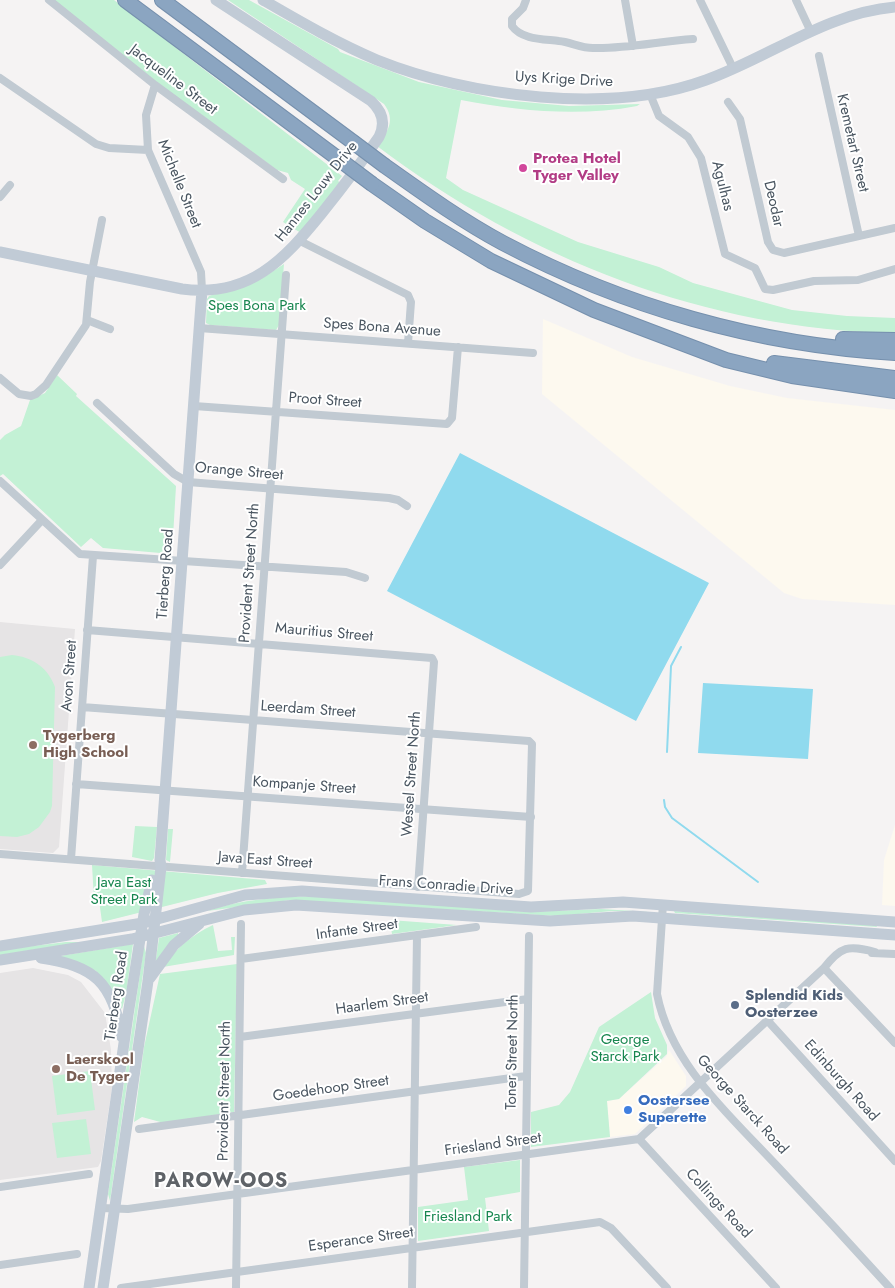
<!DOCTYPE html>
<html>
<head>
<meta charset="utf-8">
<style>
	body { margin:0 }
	canvas { display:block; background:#f5f3f3 }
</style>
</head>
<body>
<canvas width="895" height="1288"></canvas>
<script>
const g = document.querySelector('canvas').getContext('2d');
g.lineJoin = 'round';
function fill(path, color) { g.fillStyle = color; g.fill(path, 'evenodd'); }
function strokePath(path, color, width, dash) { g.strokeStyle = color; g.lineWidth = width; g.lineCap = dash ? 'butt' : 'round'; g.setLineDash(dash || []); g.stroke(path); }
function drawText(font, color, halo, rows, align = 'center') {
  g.font = font + ' Jost,sans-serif'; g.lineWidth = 4; g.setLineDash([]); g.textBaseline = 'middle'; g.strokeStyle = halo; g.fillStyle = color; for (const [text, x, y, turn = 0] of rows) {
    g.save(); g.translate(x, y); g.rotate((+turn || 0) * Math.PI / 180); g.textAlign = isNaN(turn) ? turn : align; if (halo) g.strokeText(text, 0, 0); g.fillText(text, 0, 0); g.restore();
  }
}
const commercial = new Path2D(`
	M 543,319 L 632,357 L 730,386 L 787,398 L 895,410 L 895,605 L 802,599 L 784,593 L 542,394 Z
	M 895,825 L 895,906 L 882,905 L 884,860 Z
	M 669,1050 L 686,1076 L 686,1086 L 635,1134 L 610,1137 L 607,1101 L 619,1099 L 666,1057 Z`);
const education = new Path2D(`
	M 0,622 L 75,629 L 59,847 L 53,853 L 0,849 Z
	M 33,968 L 68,975 L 81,982 L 105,1013 L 111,1050 L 112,1088 L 101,1161 L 98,1167 L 0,1180 L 0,973 Z`);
const green = new Path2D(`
	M 54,0 L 114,0 L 342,176 L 338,181 L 341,183 L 301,233 L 283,222 L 305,189 L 291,180 L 288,173 L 277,170 L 155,81 Z
	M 228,0 L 249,0 L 338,49 L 340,52 L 419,82 L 502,100 L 569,106 L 640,104 L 637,106 C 579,117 519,111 461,100 L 446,178 L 463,190 L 578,242 L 659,267 L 693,283 L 792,310 L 847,316 L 895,318 L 895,333 C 707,330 527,259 377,146 C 388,132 396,120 384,104 Z
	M 284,264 L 279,325 L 276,330 L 210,325 L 206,323 L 207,299 L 209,296 L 264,277 Z
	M 57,375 L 77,394 L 76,396 L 176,486 L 172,554 L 103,548 L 91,538 L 81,547 L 3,474 L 0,476 L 0,440 L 5,435 L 21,426 L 30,400 L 45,393 Z
	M 12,655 C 33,657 48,668 55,687 L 52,806 L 50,812 L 39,827 L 29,834 L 17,837 L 0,836 L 0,657 Z
	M 135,826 L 157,827 L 154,858 L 152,861 L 132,857 Z
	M 168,829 L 173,829 L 170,862 L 166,860 Z
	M 92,865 L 265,880 L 267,884 L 218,893 L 102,922 L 99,900 L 94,899 Z
	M 314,896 L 529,912 L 601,909 L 650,912 L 612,911 L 556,916 L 291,900 L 207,911 C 242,899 277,897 314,896 Z
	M 674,911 L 876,925 L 877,927 L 675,913 Z
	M 390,920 L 457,925 L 392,934 Z
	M 213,925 L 218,951 L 232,950 L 231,937 L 235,937 L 234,955 L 163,967 C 177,947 192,935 213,925 Z
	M 178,933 L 178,935 L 155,965 L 159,938 Z
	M 66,942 L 83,942 L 0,955 L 0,950 Z
	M 133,944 L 126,994 L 122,1009 L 96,971 L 60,956 Z
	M 144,946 L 146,953 L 110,1201 L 108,1194 Z
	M 237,964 L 234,1112 L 164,1123 L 142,1117 L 134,1122 L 144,1047 L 160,974 Z
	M 651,992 L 655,1018 L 667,1045 L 667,1054 L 619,1099 L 607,1101 L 610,1137 L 531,1147 L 531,1112 L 559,1105 L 570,1092 L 599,1027 Z
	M 90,1071 L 95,1110 L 57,1115 L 52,1076 Z
	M 86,1119 L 91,1154 L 57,1158 L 52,1123 Z
	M 520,1160 L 520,1192 L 485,1198 L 489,1231 L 418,1241 L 418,1207 L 468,1200 L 464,1167 Z`);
const water = new Path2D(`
	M 460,453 L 709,583 L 636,721 L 387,591 Z
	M 703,683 L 813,689 L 808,759 L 698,753 Z`);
const stream = new Path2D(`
	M 667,752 L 671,666 L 681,647
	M 664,800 L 665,807 L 672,818 L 758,882`);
const street = new Path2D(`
	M 49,0 L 155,85 L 283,179
	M 526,0 L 523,8 L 512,19 L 512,26 C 522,40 544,39 559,41 C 570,42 581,48 593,48 C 627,49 660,41 693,39
	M 625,0 L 633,46
	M 700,0 L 733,68
	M 796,0 L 811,32
	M 819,56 L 859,236
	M 0,78 L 96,144 L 109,148 L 148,150
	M 155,85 L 146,115 L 148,150 L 201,272 L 202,290
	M 650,94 L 659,116 L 688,137 L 701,158 L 725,254 L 755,268 L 765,289 L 773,290 L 814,281 L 858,280 L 895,269
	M 728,102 L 740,119 L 768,242 L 773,250 L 784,253 L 895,228
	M 0,197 L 10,185
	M 300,241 L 408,295 L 411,302 L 408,343
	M 87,320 L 110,329
	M 199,328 L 533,353
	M 0,378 L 19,394 L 31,396 L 36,394 L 46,385 L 86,325 L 90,282 L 102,220
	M 97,403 L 174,474 L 188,482 L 389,498 L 398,500 L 407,506
	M 194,406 L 447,424 L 452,418 L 458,347
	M 0,481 L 80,554 L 346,572 L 365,578
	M 0,565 L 42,520
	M 87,630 L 432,658 L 434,662 L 418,887
	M 76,784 L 531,817
	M 0,854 L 519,894 L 528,891 L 532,744 L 529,741 L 82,707
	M 71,859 L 93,556
	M 242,873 L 286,275
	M 663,904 L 657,994 C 671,1066 731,1116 778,1167 C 816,1207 853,1247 890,1288
	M 872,953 L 895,954
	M 241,959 L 476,927
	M 824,968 L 895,1043
	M 767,1020 L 895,1161
	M 240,1037 L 528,999
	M 139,1129 L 526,1076
	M 639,1139 L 776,1288
	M 0,1187 L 89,1174
	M 101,1208 L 128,1209 L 639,1139 L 824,968 C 841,946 848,945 875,952
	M 0,1265 L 77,1254
	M 121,1288 L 600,1222 L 611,1228 L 667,1288
	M 236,1288 L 241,924
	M 412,1288 L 417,935
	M 524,1288 L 529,936`);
const secondary = new Path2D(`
	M 263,0 C 301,22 337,43 377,60 C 469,97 611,115 706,80 C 770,57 826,13 895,7
	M 0,252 L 182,289 C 249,298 284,260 322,213 C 342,188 361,163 379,137 C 386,123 382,111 371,101 L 216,0
	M 0,946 L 143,923 L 245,895 L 302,891 L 531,907 L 623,902 L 895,922
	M 41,958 C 94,965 113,983 122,1037
	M 0,960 L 132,939 L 244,910 L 296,905 L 550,921 L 633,916 L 895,935
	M 150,978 L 174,945 L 199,924
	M 89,1288 L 128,1015 L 144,914 L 152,880
	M 103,1288 L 148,981 L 161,867 L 160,860 L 202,290`);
const highway = new Path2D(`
	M 125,0 L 340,160
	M 162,0 L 353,142
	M 385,166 C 423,193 462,221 503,243 C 624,307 758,345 895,353
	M 372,184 L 425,221 L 491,261 L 594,310 L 726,360 L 792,376 L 895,391
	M 843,339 L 895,340
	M 774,363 L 895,378`);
const highwayBridge = new Path2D(`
	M 353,142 L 385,166
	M 340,160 L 372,184`);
const markers = [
	[523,168,5,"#d1479c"],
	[33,745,5,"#8d6e63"],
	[735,1005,5,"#5c6f8a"],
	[56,1069,5,"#8d6e63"],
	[628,1110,5,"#3f7fe0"]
];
const streetNames = [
	["Jacqueline Street",173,80,37],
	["Uys Krige Drive",564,80,3],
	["Kremetart Street",852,143,77],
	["Michelle Street",179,184,68],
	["Agulhas",722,186,76],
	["Hannes Louw Drive",317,192,-52],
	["Deodar",773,204,77],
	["Spes Bona Avenue",382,328,4],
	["Proot Street",325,401,4],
	["Orange Street",239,472,5],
	["Provident Street North",250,573,-86],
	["Tierberg Road",166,574,-86],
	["Mauritius Street",324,633,5],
	["Avon Street",70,676,-86],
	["Leerdam Street",308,710,4],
	["Wessel Street North",412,774,-86],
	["Kompanje Street",304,786,4],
	["Java East Street",265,861,4],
	["Frans Conradie Drive",446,886,4],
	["Infante Street",357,930,-8],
	["Tierberg Road",117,996,-82],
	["Haarlem Street",382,1004,-8],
	["Toner Street North",513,1052,-89],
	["Edinburgh Road",841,1081,48],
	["Goedehoop Street",331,1089,-8],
	["Provident Street North",225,1091,-89],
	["George Starck Road",742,1105,48],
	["Friesland Street",493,1145,-8],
	["Collings Road",718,1204,47],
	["Esperance Street",361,1240,-8]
];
const hotelNames = [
	["Protea Hotel",533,159],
	["Tyger Valley",533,176]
];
const parkNames = [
	["Spes Bona Park",257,306],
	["Java East",124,883],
	["Street Park",124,900],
	["George",625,1040],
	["Starck Park",625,1057],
	["Friesland Park",468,1217]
];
const educationNames = [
	["Tygerberg",43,736],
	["High School",43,753],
	["Laerskool",66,1060],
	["De Tyger",66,1077]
];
const serviceNames = [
	["Splendid Kids",745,996],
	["Oosterzee",745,1013]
];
const shopNames = [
	["Oostersee",638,1101],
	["Superette",638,1118]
];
const districtNames = [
	["PAROW-OOS",221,1182]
];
fill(commercial, '#fdf9ef');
fill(education, '#e6e4e5');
fill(green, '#c3f1d5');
fill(water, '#90daee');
strokePath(stream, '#90daee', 2);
strokePath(highway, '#7690ad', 16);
strokePath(street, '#c1cad2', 8);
strokePath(secondary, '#c1cbd6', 11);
strokePath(highway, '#8ba5c1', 14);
strokePath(highwayBridge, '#7690ad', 16, []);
strokePath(highwayBridge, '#8ba5c1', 14);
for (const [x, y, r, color] of markers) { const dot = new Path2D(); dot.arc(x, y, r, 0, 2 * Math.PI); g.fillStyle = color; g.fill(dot); strokePath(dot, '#fff', 2); }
drawText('15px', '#4a5661', '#fff', streetNames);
drawText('bold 15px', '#b23c85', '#fff', hotelNames, 'left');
drawText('15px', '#17864f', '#fff', parkNames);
drawText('bold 15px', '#785e54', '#fff', educationNames, 'left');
drawText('bold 15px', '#4e5e75', '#fff', serviceNames, 'left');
drawText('bold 15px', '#366cbe', '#fff', shopNames, 'left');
g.letterSpacing = '1px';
drawText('bold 20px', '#5f6368', '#fff', districtNames);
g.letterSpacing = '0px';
</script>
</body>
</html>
